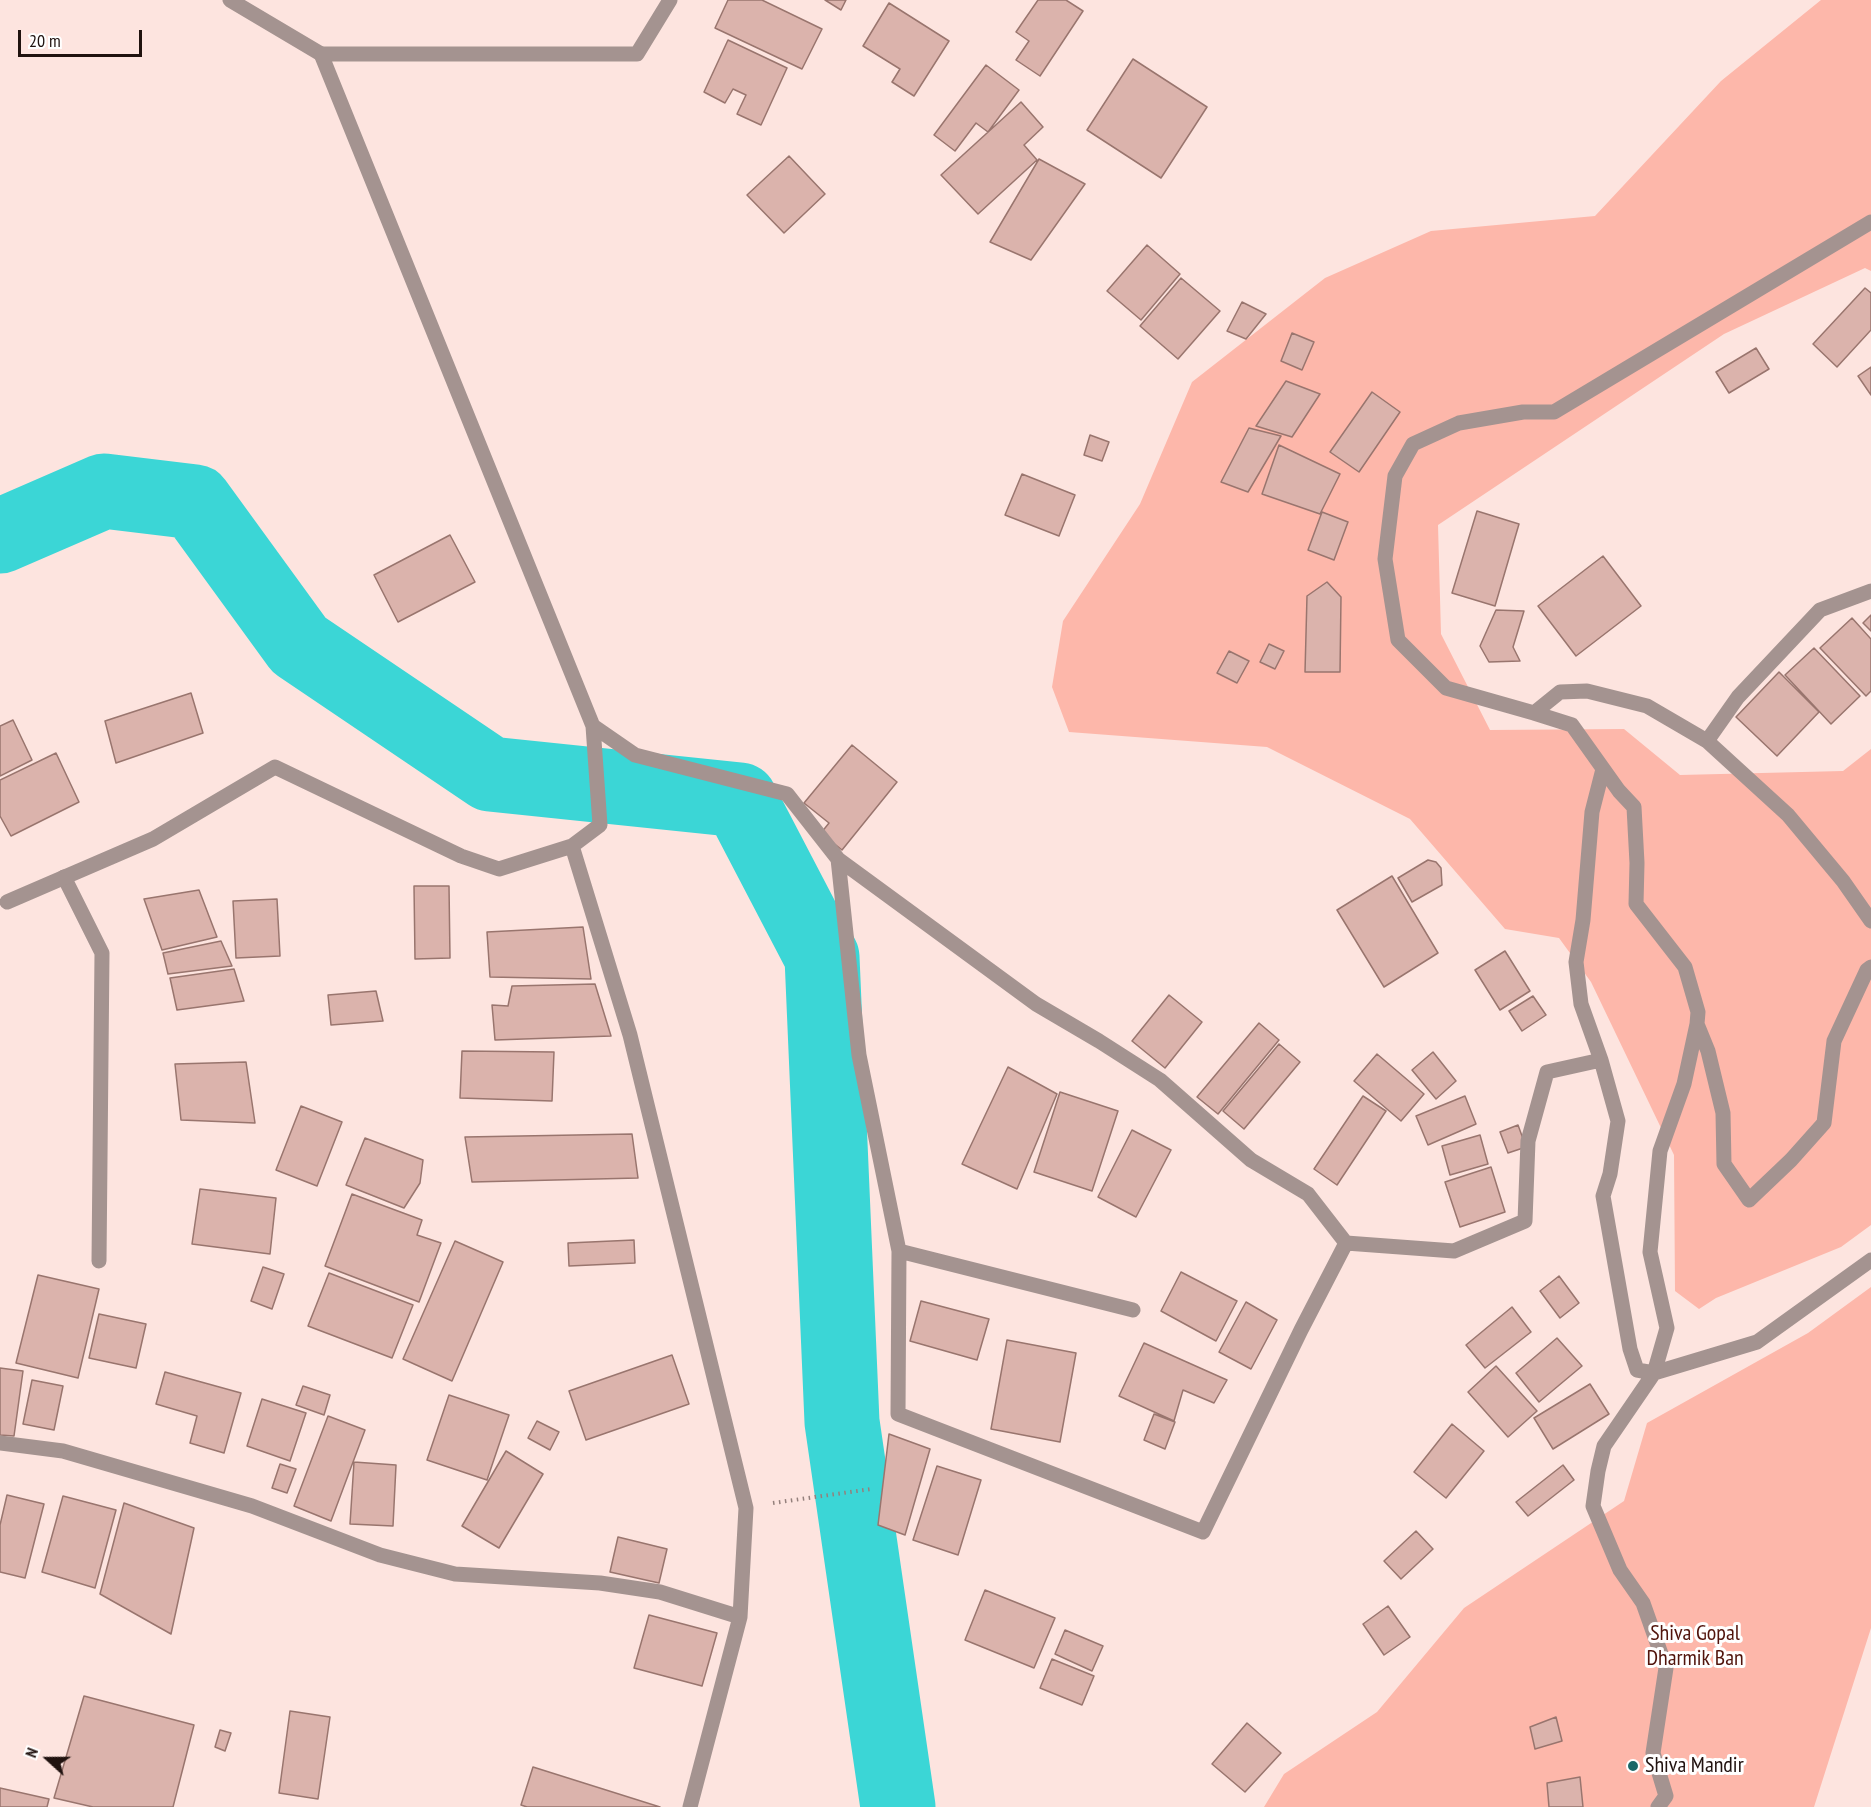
<!DOCTYPE html>
<html>
<head>
<meta charset="utf-8">
<style>
	body { margin:0 }
	#map { position:relative; width:1871px; height:1807px; overflow:hidden; background:#fde4df; font-family:"PT Sans Narrow",sans-serif }
	canvas { display:block }
	.north { position:absolute; left:18px; top:1729px; width:60px; height:60px; -webkit-text-stroke:4px #fff; paint-order:stroke; rotate:291deg; font-size:16px; font-weight:700; line-height:24px; text-align:center; color:#20120f }
	.north::after { content:''; display:block; margin:auto; width:21px; height:27px; background:#20120f; clip-path:polygon(50% 0,100% 100%,50% 72%,0 100%) }
	.scale { position:absolute; left:18px; top:30px; width:124px; height:27px; box-sizing:border-box; border:3px solid #20120f; border-top:0; padding-left:8px; font-size:18px; line-height:21px; white-space:nowrap; color:#20120f; -webkit-text-stroke:4px #fff; paint-order:stroke }
</style>
</head>
<body>
<div id="map">
<canvas width="1871" height="1807"></canvas>
<div class="north">N</div>
<div class="scale">20 m</div>
</div>
<script>
const g = document.querySelector('canvas').getContext('2d');
g.lineJoin = 'round';
function fill(path, color) { g.fillStyle = color; g.fill(path, 'evenodd'); }
function strokePath(path, color, width, dash) { g.strokeStyle = color; g.lineWidth = width; g.lineCap = dash ? 'butt' : 'round'; g.setLineDash(dash || []); g.stroke(path); }
function drawText(font, color, halo, rows, align = 'center') {
  g.font = font + ' "PT Sans Narrow",sans-serif'; g.lineWidth = 6; g.setLineDash([]); g.textBaseline = 'middle'; g.strokeStyle = halo; g.fillStyle = color; for (const [text, x, y, turn = 0] of rows) {
    g.save(); g.translate(x, y); g.rotate((+turn || 0) * Math.PI / 180); g.textAlign = isNaN(turn) ? turn : align; if (halo) g.strokeText(text, 0, 0); g.fillText(text, 0, 0); g.restore();
  }
}
const green = new Path2D(`
	M 1821,0 L 1871,0 L 1871,271 L 1865,268 L 1724,334 L 1438,525 L 1441,634 L 1490,730 L 1624,729 L 1680,775 L 1843,771 L 1871,749 L 1871,1225 L 1841,1247 L 1716,1298 L 1699,1309 L 1675,1291 L 1674,1155 L 1591,982 L 1559,938 L 1505,929 L 1410,819 L 1267,747 L 1069,732 L 1052,687 L 1063,621 L 1140,504 L 1192,382 L 1325,278 L 1431,231 L 1595,216 L 1721,81 Z
	M 1871,1287 L 1871,1628 L 1814,1807 L 1264,1807 L 1284,1774 L 1377,1712 L 1464,1608 L 1624,1501 L 1647,1423 L 1808,1333 Z`);
const river = new Path2D(`
	M 0,536 L 104,491 L 195,502 L 299,645 L 490,774 L 740,800 L 822,957 L 842,1422 L 898,1807`);
const building = new Path2D(`
	M 728,0 L 762,0 L 822,29 L 802,69 L 715,28 Z
	M 825,0 L 846,0 L 841,10 Z
	M 1038,0 L 1066,0 L 1083,11 L 1040,76 L 1016,60 L 1029,41 L 1016,32 Z
	M 889,3 L 949,41 L 914,96 L 892,82 L 900,69 L 863,46 Z
	M 728,40 L 787,68 L 761,125 L 737,114 L 746,95 L 733,89 L 725,103 L 704,92 Z
	M 1133,59 L 1207,107 L 1161,178 L 1087,130 Z
	M 986,65 L 1019,90 L 988,132 L 976,123 L 955,151 L 934,135 Z
	M 1021,102 L 1043,127 L 1024,145 L 1037,160 L 978,214 L 941,175 Z
	M 789,156 L 825,194 L 784,233 L 747,195 Z
	M 1039,159 L 1085,184 L 1031,260 L 990,242 Z
	M 1147,245 L 1180,274 L 1141,320 L 1107,291 Z
	M 1181,278 L 1220,311 L 1178,359 L 1140,326 Z
	M 1865,288 L 1871,293 L 1871,330 L 1837,367 L 1813,344 Z
	M 1242,302 L 1266,314 L 1246,339 L 1227,331 Z
	M 1292,333 L 1314,342 L 1302,370 L 1281,361 Z
	M 1756,348 L 1769,369 L 1729,393 L 1716,372 Z
	M 1871,367 L 1871,395 L 1858,376 Z
	M 1286,381 L 1320,394 L 1292,437 L 1256,426 Z
	M 1372,392 L 1400,412 L 1359,472 L 1330,452 Z
	M 1249,428 L 1281,436 L 1248,492 L 1221,482 Z
	M 1090,435 L 1109,442 L 1102,461 L 1084,455 Z
	M 1279,445 L 1340,474 L 1320,514 L 1262,494 Z
	M 1022,474 L 1075,495 L 1059,536 L 1005,515 Z
	M 1477,511 L 1519,524 L 1495,606 L 1452,593 Z
	M 1322,512 L 1348,522 L 1334,560 L 1308,550 Z
	M 450,535 L 475,582 L 398,622 L 374,575 Z
	M 1603,556 L 1641,606 L 1576,656 L 1538,606 Z
	M 1327,582 L 1341,597 L 1340,672 L 1305,672 L 1307,596 Z
	M 1496,610 L 1524,611 L 1513,647 L 1520,661 L 1489,662 L 1480,646 Z
	M 1871,615 L 1871,631 L 1863,623 Z
	M 1852,618 L 1871,639 L 1871,691 L 1866,696 L 1820,648 Z
	M 1269,644 L 1284,651 L 1275,669 L 1260,662 Z
	M 1814,648 L 1860,696 L 1831,724 L 1785,675 Z
	M 1229,651 L 1249,661 L 1237,683 L 1217,673 Z
	M 1779,672 L 1819,712 L 1777,756 L 1736,717 Z
	M 191,693 L 203,733 L 116,763 L 105,721 Z
	M 13,720 L 32,760 L 0,776 L 0,726 Z
	M 852,745 L 897,782 L 842,850 L 821,833 L 829,823 L 804,803 Z
	M 56,753 L 79,802 L 11,836 L 0,816 L 0,780 Z
	M 1428,860 L 1436,862 L 1441,868 L 1442,885 L 1412,902 L 1398,878 Z
	M 1392,876 L 1438,953 L 1384,987 L 1337,910 Z
	M 414,886 L 449,886 L 450,958 L 415,959 Z
	M 199,890 L 217,937 L 162,950 L 144,899 Z
	M 277,899 L 280,956 L 236,958 L 233,901 Z
	M 583,927 L 591,979 L 490,977 L 487,932 Z
	M 221,941 L 232,966 L 168,974 L 163,953 Z
	M 1505,951 L 1530,991 L 1500,1010 L 1475,970 Z
	M 234,969 L 244,1001 L 177,1010 L 170,978 Z
	M 595,984 L 611,1036 L 495,1040 L 492,1005 L 508,1006 L 512,986 Z
	M 376,991 L 383,1021 L 331,1025 L 328,995 Z
	M 1169,995 L 1202,1022 L 1165,1068 L 1132,1041 Z
	M 1533,996 L 1546,1015 L 1522,1031 L 1509,1011 Z
	M 1259,1023 L 1279,1040 L 1218,1114 L 1197,1097 Z
	M 1279,1044 L 1300,1062 L 1244,1129 L 1223,1111 Z
	M 462,1051 L 554,1052 L 552,1101 L 460,1098 Z
	M 1433,1052 L 1456,1081 L 1436,1099 L 1412,1070 Z
	M 1377,1054 L 1424,1094 L 1401,1121 L 1354,1081 Z
	M 246,1062 L 255,1123 L 181,1120 L 175,1064 Z
	M 1008,1067 L 1057,1094 L 1017,1189 L 962,1164 Z
	M 1060,1092 L 1118,1111 L 1092,1191 L 1034,1172 Z
	M 1363,1096 L 1386,1111 L 1337,1185 L 1314,1169 Z
	M 1465,1096 L 1476,1124 L 1428,1145 L 1416,1116 Z
	M 301,1106 L 342,1122 L 317,1186 L 276,1170 Z
	M 1518,1125 L 1526,1147 L 1508,1153 L 1500,1132 Z
	M 1132,1130 L 1171,1150 L 1136,1217 L 1098,1197 Z
	M 632,1134 L 638,1178 L 472,1182 L 465,1137 Z
	M 1480,1135 L 1488,1164 L 1450,1175 L 1442,1146 Z
	M 365,1138 L 423,1160 L 420,1183 L 404,1208 L 346,1185 Z
	M 1491,1167 L 1505,1212 L 1460,1227 L 1445,1182 Z
	M 200,1189 L 276,1198 L 270,1254 L 192,1244 Z
	M 352,1194 L 422,1220 L 417,1235 L 441,1243 L 419,1302 L 325,1266 Z
	M 634,1240 L 635,1263 L 569,1266 L 568,1243 Z
	M 455,1241 L 503,1262 L 452,1381 L 403,1359 Z
	M 263,1267 L 284,1274 L 272,1309 L 251,1301 Z
	M 1181,1272 L 1237,1301 L 1216,1341 L 1161,1311 Z
	M 329,1273 L 413,1305 L 392,1358 L 308,1326 Z
	M 38,1275 L 99,1289 L 78,1378 L 16,1363 Z
	M 1559,1276 L 1579,1303 L 1560,1318 L 1540,1291 Z
	M 921,1301 L 989,1319 L 977,1360 L 910,1341 Z
	M 1246,1302 L 1277,1320 L 1251,1369 L 1219,1352 Z
	M 1512,1307 L 1531,1332 L 1485,1368 L 1466,1345 Z
	M 99,1314 L 146,1324 L 136,1368 L 89,1358 Z
	M 1557,1338 L 1582,1366 L 1539,1402 L 1516,1373 Z
	M 1007,1340 L 1076,1353 L 1060,1442 L 991,1429 Z
	M 1144,1343 L 1227,1380 L 1214,1403 L 1183,1390 L 1174,1421 L 1119,1396 Z
	M 672,1355 L 689,1404 L 586,1440 L 569,1391 Z
	M 1496,1366 L 1537,1411 L 1508,1437 L 1468,1392 Z
	M 0,1368 L 23,1371 L 14,1436 L 0,1435 Z
	M 165,1372 L 241,1393 L 224,1453 L 190,1443 L 197,1416 L 156,1404 Z
	M 32,1380 L 63,1386 L 54,1430 L 23,1424 Z
	M 1590,1384 L 1609,1414 L 1553,1449 L 1534,1418 Z
	M 303,1386 L 330,1395 L 324,1415 L 296,1405 Z
	M 449,1395 L 509,1415 L 487,1480 L 427,1460 Z
	M 262,1399 L 306,1413 L 290,1461 L 247,1446 Z
	M 1154,1414 L 1175,1422 L 1165,1449 L 1144,1440 Z
	M 328,1416 L 365,1430 L 331,1521 L 294,1506 Z
	M 537,1421 L 559,1432 L 550,1450 L 528,1438 Z
	M 1452,1424 L 1484,1451 L 1446,1498 L 1414,1472 Z
	M 889,1434 L 930,1449 L 905,1535 L 878,1525 Z
	M 506,1451 L 543,1474 L 499,1548 L 462,1526 Z
	M 354,1462 L 396,1465 L 393,1526 L 350,1524 Z
	M 280,1464 L 296,1469 L 287,1493 L 272,1488 Z
	M 1563,1465 L 1574,1480 L 1528,1516 L 1516,1502 Z
	M 937,1466 L 981,1480 L 958,1555 L 913,1540 Z
	M 7,1495 L 44,1504 L 25,1578 L 0,1572 L 0,1525 Z
	M 63,1496 L 116,1510 L 95,1588 L 42,1572 Z
	M 124,1503 L 194,1528 L 171,1634 L 100,1594 Z
	M 1416,1531 L 1433,1549 L 1401,1579 L 1384,1561 Z
	M 618,1537 L 667,1549 L 659,1583 L 610,1572 Z
	M 985,1590 L 1055,1618 L 1034,1668 L 965,1640 Z
	M 1388,1606 L 1410,1637 L 1384,1655 L 1363,1624 Z
	M 649,1615 L 717,1633 L 702,1686 L 634,1668 Z
	M 1065,1630 L 1103,1646 L 1092,1671 L 1055,1654 Z
	M 1052,1659 L 1094,1676 L 1082,1705 L 1040,1688 Z
	M 84,1696 L 194,1725 L 173,1807 L 93,1807 L 54,1798 Z
	M 290,1711 L 330,1717 L 318,1799 L 279,1793 Z
	M 1556,1717 L 1562,1741 L 1535,1749 L 1530,1727 Z
	M 1247,1723 L 1281,1753 L 1245,1792 L 1212,1764 Z
	M 220,1730 L 231,1733 L 225,1751 L 215,1747 Z
	M 533,1767 L 660,1807 L 527,1807 L 521,1805 Z
	M 1580,1777 L 1583,1807 L 1549,1807 L 1547,1783 Z
	M 0,1788 L 49,1799 L 47,1807 L 0,1807 Z`);
const path = new Path2D(`
	M 773,1503 L 871,1489`);
const service = new Path2D(`
	M 230,0 L 321,54
	M 64,877 L 102,953 L 99,1261`);
const minor = new Path2D(`
	M 670,0 L 637,54 L 321,54 L 593,726 L 600,825 L 572,846 L 630,1035 L 746,1508 L 740,1617 L 690,1807
	M 1871,591 L 1820,610 L 1738,697 L 1707,741 L 1788,815 L 1843,881 L 1871,921
	M 1534,713 L 1560,692 L 1587,691 L 1647,706 L 1707,741
	M 593,726 L 635,755 L 787,794 L 838,859 L 1036,1004 L 1099,1041 L 1160,1080 L 1251,1160 L 1308,1194 L 1346,1243 L 1301,1330 L 1203,1532 L 898,1414 L 899,1251 L 859,1055 L 838,859
	M 1603,769 L 1592,812 L 1583,920 L 1576,962 L 1581,1004 L 1601,1060 L 1618,1121 L 1610,1174 L 1603,1196 L 1630,1349 L 1637,1370 L 1654,1373 L 1757,1342 L 1871,1260
	M 7,902 L 153,839 L 275,767 L 461,856 L 499,869 L 572,846
	M 1697,1024 L 1708,1051 L 1723,1113 L 1724,1164 L 1749,1200 L 1791,1160 L 1824,1123 L 1834,1041 L 1867,970 L 1871,967
	M 1346,1243 L 1454,1251 L 1525,1221 L 1528,1141 L 1547,1072 L 1601,1060
	M 899,1251 L 1133,1310
	M 0,1443 L 63,1451 L 252,1506 L 380,1555 L 455,1574 L 600,1583 L 660,1592 L 740,1617
	M 1658,1807 L 1666,1796 L 1653,1753 L 1666,1668 L 1643,1603 L 1620,1570 L 1593,1506 L 1598,1471 L 1604,1446 L 1654,1373 L 1667,1328 L 1650,1252 L 1660,1151 L 1684,1084 L 1697,1024 L 1698,1012 L 1685,967 L 1636,904 L 1637,863 L 1634,807 L 1619,791 L 1572,725 L 1534,713 L 1446,688 L 1398,640 L 1385,559 L 1395,476 L 1413,444 L 1459,423 L 1523,412 L 1554,412 L 1871,222`);
const markers = [
	[1633,1766,6,"#1a6868"]
];
const parkNames = [
	["Shiva Gopal",1695,1634],
	["Dharmik Ban",1695,1659]
];
const poiNames = [
	["Shiva Mandir",1645,1766]
];
fill(green, '#fdb7aa');
strokePath(river, '#3bd6d6', 75);
fill(building, '#dbb3ac');
strokePath(building, '#99756e', 1.5);
strokePath(path, '#94807c', 4, [1.5, 4.5]);
strokePath(service, '#a49390', 15);
strokePath(minor, '#a49390', 15);
for (const [x, y, r, color] of markers) { const dot = new Path2D(); dot.arc(x, y, r, 0, 2 * Math.PI); g.fillStyle = color; g.fill(dot); strokePath(dot, '#fff', 2); }
drawText('22px', '#51140c', '#fff', parkNames);
drawText('22px', '#20120f', '#fff', poiNames, 'left');
</script>
</body>
</html>
